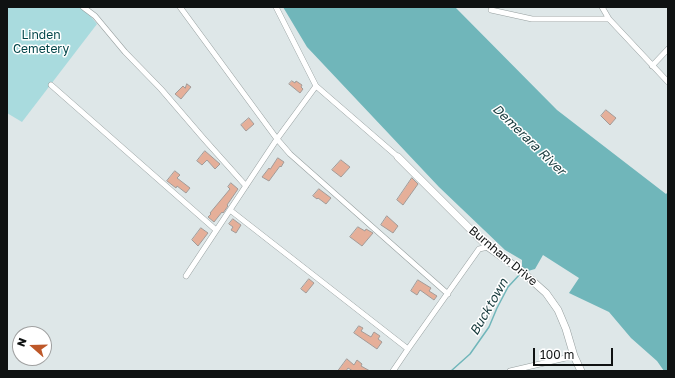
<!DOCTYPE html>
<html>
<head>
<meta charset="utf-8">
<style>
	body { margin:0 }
	#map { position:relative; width:675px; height:378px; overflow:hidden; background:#dee7e8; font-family:"Golos Text",sans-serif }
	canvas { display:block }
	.frame { position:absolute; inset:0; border:8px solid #0f1212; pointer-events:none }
	.north { position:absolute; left:12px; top:326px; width:40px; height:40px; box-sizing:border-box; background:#fff; border:1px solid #9fa0a0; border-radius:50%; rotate:290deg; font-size:11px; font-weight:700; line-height:16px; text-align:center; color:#0f1212 }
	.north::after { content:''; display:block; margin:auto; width:14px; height:18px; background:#be5829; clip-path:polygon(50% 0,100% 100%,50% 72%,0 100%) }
	.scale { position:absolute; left:533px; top:348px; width:80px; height:18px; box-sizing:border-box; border:2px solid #0f1212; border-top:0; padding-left:5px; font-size:12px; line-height:14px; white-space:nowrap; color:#0f1212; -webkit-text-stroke:3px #fff; paint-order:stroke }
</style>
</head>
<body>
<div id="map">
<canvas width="675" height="378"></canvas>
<div class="frame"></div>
<div class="north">N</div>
<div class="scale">100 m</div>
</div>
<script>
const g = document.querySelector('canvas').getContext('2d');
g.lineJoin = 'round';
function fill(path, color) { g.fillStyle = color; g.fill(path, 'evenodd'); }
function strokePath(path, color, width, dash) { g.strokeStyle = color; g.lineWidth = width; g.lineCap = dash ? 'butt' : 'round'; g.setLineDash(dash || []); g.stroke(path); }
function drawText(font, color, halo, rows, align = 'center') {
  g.font = font + ' "Golos Text",sans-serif'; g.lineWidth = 3; g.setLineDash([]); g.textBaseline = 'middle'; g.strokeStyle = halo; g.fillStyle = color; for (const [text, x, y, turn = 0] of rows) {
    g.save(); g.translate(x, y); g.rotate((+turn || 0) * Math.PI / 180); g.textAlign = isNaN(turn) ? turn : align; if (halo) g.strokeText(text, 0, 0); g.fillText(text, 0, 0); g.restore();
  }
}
const green = new Path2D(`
	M 7,7 L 83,7 L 97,24 L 22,122 L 7,113 Z`);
const water = new Path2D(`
	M 283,7 L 455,7 L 557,110 L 666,194 L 668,192 L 668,371 L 664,371 L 657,361 L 631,338 L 609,312 L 569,293 L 579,278 L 543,255 L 535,269 L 528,271 L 522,267 L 522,260 L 505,250 L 439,187 L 307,47 Z`);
const stream = new Path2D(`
	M 451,371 L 470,354 L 489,327 L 497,308 L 508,287 L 521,273`);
const building = new Path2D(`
	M 292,81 L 295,83 L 296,81 L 302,85 L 301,87 L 303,89 L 300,93 L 289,84 Z
	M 187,84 L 191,87 L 181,99 L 175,94 L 183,86 L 185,88 Z
	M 606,110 L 616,118 L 610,125 L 601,116 Z
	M 249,118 L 254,124 L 246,131 L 241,125 Z
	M 205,151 L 220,164 L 215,169 L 207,160 L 202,165 L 197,161 Z
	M 278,158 L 284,162 L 281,167 L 280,166 L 269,181 L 262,177 L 269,168 L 270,169 Z
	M 341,160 L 350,167 L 341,177 L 332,170 Z
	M 175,171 L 180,175 L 177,178 L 190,188 L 186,193 L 177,186 L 176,188 L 167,181 Z
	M 412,178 L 418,184 L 403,205 L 397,200 Z
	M 231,183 L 238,189 L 227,205 L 228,206 L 223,213 L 222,212 L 214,222 L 208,217 L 211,214 L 210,213 L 230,189 L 228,187 Z
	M 319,189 L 331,198 L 326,204 L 318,198 L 317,199 L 313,196 Z
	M 387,216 L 398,226 L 393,233 L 381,225 Z
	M 233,219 L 241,225 L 236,233 L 231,230 L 233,227 L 229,224 Z
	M 358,227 L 365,231 L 366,229 L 373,233 L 362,246 L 350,237 Z
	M 201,228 L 208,233 L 198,246 L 192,240 Z
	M 309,279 L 314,283 L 306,293 L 301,289 Z
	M 418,280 L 431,288 L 429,291 L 437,296 L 434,300 L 420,290 L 417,295 L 411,291 Z
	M 359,326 L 363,328 L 361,331 L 371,337 L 374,332 L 380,336 L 378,339 L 382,342 L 377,349 L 354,333 Z
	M 347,359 L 354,365 L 357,360 L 362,364 L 361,366 L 370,371 L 353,371 L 348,368 L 346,371 L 338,371 Z`);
const street = new Path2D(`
	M 83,7 L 95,16 L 125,52 L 161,89 L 204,139 L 246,186
	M 180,7 L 277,139 L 290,154 L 448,294
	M 602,7 L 609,19 L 668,82
	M 491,10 L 532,19 L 609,19
	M 652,66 L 668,49
	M 51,85 L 216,230
	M 316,86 L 398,157
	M 230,210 L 408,349 L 479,249 L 488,247
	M 186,276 L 277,139 L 316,86 L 276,7
	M 393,371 L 408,349
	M 510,371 L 574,356`);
const secondary = new Path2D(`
	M 398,157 L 488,247 L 519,269 L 546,293 L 558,310 L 566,329 L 574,356 L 581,371`);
const parkNames = [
	["Linden",41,35],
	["Cemetery",41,49]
];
const streetNames = [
	["Burnham Drive",503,256,40]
];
const waterNames = [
	["Demerara River",529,140,44],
	["Bucktown",489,307,-60]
];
fill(green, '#a9dbde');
fill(water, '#70b6ba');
strokePath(stream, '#70b6ba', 1.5);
fill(building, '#e5af99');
strokePath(building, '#a29b98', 1);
strokePath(street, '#969f9f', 6);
strokePath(secondary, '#969f9f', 8);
strokePath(street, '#fff', 5);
strokePath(secondary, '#fff', 7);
drawText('12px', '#014549', '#fff', parkNames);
drawText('12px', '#0f1212', '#fff', streetNames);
drawText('italic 13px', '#193c3e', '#fff', waterNames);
</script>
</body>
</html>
